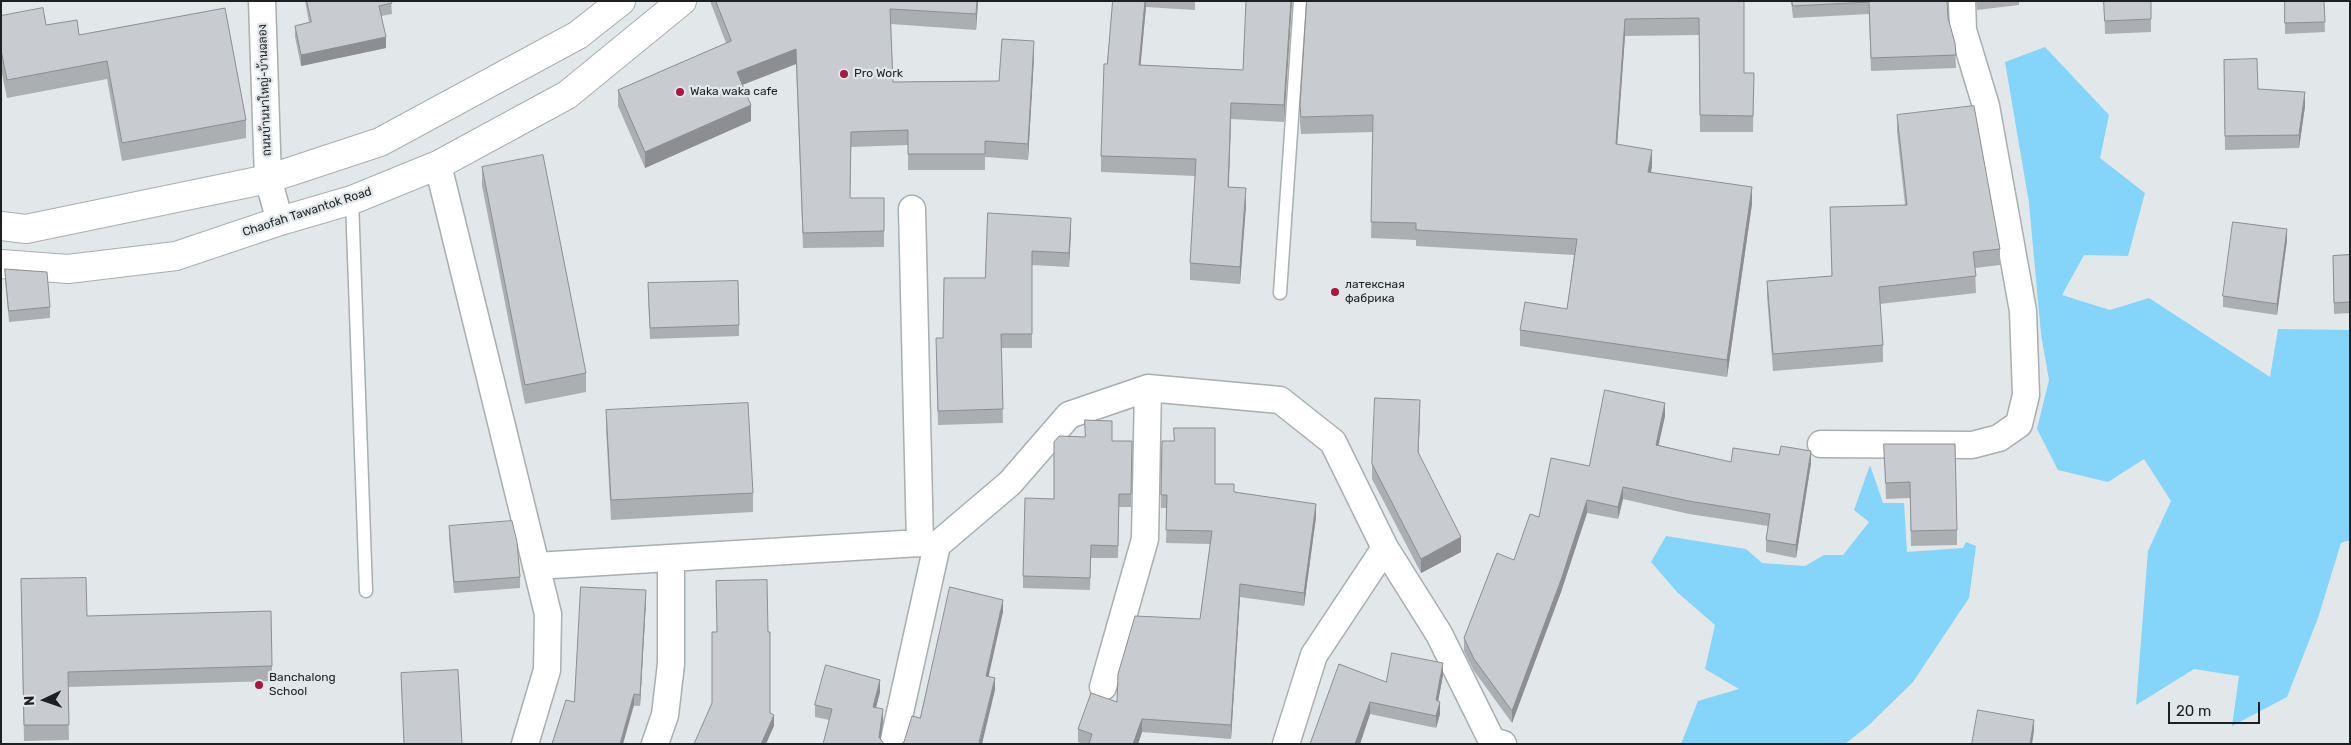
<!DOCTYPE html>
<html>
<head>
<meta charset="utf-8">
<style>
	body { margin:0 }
	#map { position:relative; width:2351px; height:745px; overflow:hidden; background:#e2e7ea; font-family:Rubik,sans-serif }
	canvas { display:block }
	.frame { position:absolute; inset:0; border:2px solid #1d1f20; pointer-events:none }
	.north { position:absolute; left:20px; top:675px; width:50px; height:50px; -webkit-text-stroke:4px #e2e7ea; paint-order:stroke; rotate:267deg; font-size:14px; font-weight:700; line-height:20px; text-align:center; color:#1d1f20 }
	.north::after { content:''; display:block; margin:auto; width:18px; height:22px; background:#1d1f20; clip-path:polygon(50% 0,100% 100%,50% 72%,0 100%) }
	.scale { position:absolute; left:2168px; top:702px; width:92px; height:22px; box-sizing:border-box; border:2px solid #1d1f20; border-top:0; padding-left:6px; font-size:15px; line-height:18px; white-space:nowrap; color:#1d1f20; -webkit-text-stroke:4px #e2e7ea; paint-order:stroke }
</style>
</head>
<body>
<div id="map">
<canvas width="2351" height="745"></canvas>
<div class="frame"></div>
<div class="north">N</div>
<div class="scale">20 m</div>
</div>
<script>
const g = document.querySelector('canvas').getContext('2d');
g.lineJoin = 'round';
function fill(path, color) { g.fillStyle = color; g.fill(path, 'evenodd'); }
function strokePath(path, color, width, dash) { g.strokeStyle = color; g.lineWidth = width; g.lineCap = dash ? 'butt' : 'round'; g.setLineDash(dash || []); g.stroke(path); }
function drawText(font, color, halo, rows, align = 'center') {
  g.font = font + ' Rubik,Sarabun,sans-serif'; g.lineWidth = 4.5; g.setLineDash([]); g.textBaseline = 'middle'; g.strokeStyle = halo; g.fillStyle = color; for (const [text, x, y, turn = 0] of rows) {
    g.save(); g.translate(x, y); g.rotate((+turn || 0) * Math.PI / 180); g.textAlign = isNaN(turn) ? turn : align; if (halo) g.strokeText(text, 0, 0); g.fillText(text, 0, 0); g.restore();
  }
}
const green = new Path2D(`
	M 2045,47 L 2109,115 L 2100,158 L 2145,193 L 2128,256 L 2084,255 L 2062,295 L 2110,310 L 2149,298 L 2270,377 L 2278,329 L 2350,330 L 2350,540 L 2341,543 L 2318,618 L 2287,697 L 2232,726 L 2239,676 L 2194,669 L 2136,705 L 2148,551 L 2171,501 L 2144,459 L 2108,482 L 2058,470 L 2037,429 L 2049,380 L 2041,334 L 2029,203 L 2005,62 Z
	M 1870,465 L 1883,503 L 1904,503 L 1907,552 L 1963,548 L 1966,542 L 1976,546 L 1969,598 L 1913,682 L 1869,725 L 1845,744 L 1681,744 L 1698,701 L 1739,689 L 1705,669 L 1715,625 L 1677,592 L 1651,562 L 1666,536 L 1746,549 L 1762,563 L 1805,566 L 1824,555 L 1843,555 L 1869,522 L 1854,510 Z`);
const lane = new Path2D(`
	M 352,200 L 366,591
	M 1280,293 L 1300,1`);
const street = new Path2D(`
	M 262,1 L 268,179 L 280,221
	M 438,165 L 548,614 L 547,670 L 525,744
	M 912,209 L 920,543
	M 1821,444 L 1972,445 L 1999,438 L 2019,424 L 2026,395 L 2023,311 L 1986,106 L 1963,30 L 1962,1
	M 536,566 L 920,543 L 937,545 L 1010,483 L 1069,415 L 1148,388 L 1280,400 L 1333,442 L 1385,548 L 1439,634 L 1492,741 L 1503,744
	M 1103,687 L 1145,539 L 1148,388
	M 655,744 L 665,715 L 671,664 L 671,558
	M 893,744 L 937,545
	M 1286,744 L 1314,655 L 1385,548`);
const secondary = new Path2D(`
	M 1,226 L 26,229 L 268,179 L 380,142 L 578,35 L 621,1
	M 1,264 L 68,269 L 176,256 L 280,221 L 352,200 L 438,165 L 567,95 L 682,1`);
const wall = new Path2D(`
	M 305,1 L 391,1 L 392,14 L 381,16 L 386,48 L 301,66 L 295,37 L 295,26 L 309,22 Z
	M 710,1 L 978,1 L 976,30 L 891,24 L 893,82 L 999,81 L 1034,57 L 1028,160 L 985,157 L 985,170 L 908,170 L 908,145 L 851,147 L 850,198 L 884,198 L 884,247 L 803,248 L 796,64 L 742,85 L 751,121 L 645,168 L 618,106 L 618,90 L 726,43 Z
	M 1113,1 L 1195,1 L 1195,10 L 1146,7 L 1140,65 L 1243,70 L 1246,1 L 1292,1 L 1284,122 L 1231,119 L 1229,187 L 1246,205 L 1240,284 L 1190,280 L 1190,263 L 1195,176 L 1101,172 L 1101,156 L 1107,64 Z
	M 1307,1 L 1744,1 L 1744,73 L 1754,73 L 1753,132 L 1700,132 L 1699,35 L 1625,36 L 1617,145 L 1652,166 L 1651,172 L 1752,204 L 1727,377 L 1520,346 L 1520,330 L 1567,309 L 1574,255 L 1416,246 L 1416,240 L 1371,238 L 1373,132 L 1301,134 L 1300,123 L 1300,106 Z
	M 1791,1 L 1947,1 L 1948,18 L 1955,43 L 1956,68 L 1871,71 L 1869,14 L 1793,18 Z
	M 1976,1 L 2019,1 L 2019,5 L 1977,10 Z
	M 2104,1 L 2151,1 L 2151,32 L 2105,34 Z
	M 2285,1 L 2324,1 L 2325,32 L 2285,34 Z
	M 1,16 L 46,25 L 79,35 L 246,120 L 246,138 L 122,161 L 107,79 L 7,98 L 1,69 Z
	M 2224,74 L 2258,89 L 2305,106 L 2299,148 L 2225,150 Z
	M 1897,115 L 2000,249 L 2000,265 L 1975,268 L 1976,293 L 1880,304 L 1883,345 L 1883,362 L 1773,371 L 1767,297 L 1767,281 L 1832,276 L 1830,207 L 1905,205 L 1897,132 Z
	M 482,167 L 586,373 L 586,392 L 525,404 L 482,186 Z
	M 988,213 L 1071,232 L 1069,267 L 1032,265 L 1032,348 L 1001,348 L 1003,423 L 938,425 L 936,353 L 943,338 L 985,278 Z
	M 2287,240 L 2277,315 L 2223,307 L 2223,296 Z
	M 2350,255 L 2350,313 L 2334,314 L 2333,256 Z
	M 5,269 L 50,307 L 50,318 L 9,322 L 5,280 Z
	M 648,294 L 739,325 L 739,336 L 650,339 Z
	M 606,410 L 753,493 L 753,512 L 611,520 L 606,429 Z
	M 1420,415 L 1418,453 L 1461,552 L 1421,573 L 1372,479 L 1372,464 Z
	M 1665,416 L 1658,445 L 1731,462 L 1811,463 L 1796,558 L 1766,552 L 1766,540 L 1768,526 L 1689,514 L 1623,499 L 1618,519 L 1587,513 L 1561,592 L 1512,723 L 1474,671 L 1464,651 L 1464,638 L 1514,560 L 1539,517 L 1589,466 Z
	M 1112,441 L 1132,441 L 1131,507 L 1119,507 L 1118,558 L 1091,558 L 1090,590 L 1023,588 L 1023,576 L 1054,499 Z
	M 1162,441 L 1174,441 L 1215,484 L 1234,492 L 1316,517 L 1304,606 L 1240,597 L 1231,739 L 1142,732 L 1138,744 L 1082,744 L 1078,742 L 1078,729 L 1117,702 L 1200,619 L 1210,544 L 1166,543 L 1167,508 L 1161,508 Z
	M 1884,444 L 1957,530 L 1957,545 L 1911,546 L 1910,498 L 1886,499 Z
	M 449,526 L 520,577 L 520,588 L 454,593 L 449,537 Z
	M 21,595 L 87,616 L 272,666 L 272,681 L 68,687 L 69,740 L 24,741 Z
	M 646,601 L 640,706 L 574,702 Z
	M 401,673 L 462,744 L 404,744 Z
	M 1443,675 L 1438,701 L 1440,714 L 1436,728 L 1370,714 L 1360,744 L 1310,744 L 1386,682 Z
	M 880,692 L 876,707 L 883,721 L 880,739 L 829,720 L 815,717 L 815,705 Z`);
const shadedWall = new Path2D(`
	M 977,1 L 978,1 L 976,30 L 976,14 Z
	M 1145,1 L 1146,1 L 1146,7 L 1139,82 L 1139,65 Z
	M 1291,1 L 1292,1 L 1284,122 L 1284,105 Z
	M 1625,19 L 1625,36 L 1616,161 L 1616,144 Z
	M 386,37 L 386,48 L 301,66 L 301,55 Z
	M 1034,41 L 1034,57 L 1028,160 L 1028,144 Z
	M 796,49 L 796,64 L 737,87 L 737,72 Z
	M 2305,92 L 2305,106 L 2299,148 L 2299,135 Z
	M 1231,103 L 1231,119 L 1228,203 L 1228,187 Z
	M 751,105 L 751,121 L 645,168 L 645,152 Z
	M 1652,150 L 1652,166 L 1648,189 L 1648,172 Z
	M 1752,187 L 1752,204 L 1727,377 L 1727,360 Z
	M 1246,188 L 1246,205 L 1240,284 L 1240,267 Z
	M 1071,218 L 1071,232 L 1069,267 L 1069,253 Z
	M 2287,229 L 2287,240 L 2277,315 L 2277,304 Z
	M 1420,400 L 1420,415 L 1418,466 L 1418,452 Z
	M 1665,403 L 1665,416 L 1656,457 L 1656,445 Z
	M 1811,451 L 1811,463 L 1796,558 L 1796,545 Z
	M 1623,487 L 1623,499 L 1618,519 L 1618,507 Z
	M 1587,500 L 1587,513 L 1561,592 L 1512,723 L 1512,711 Z
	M 1316,504 L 1316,517 L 1304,606 L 1304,593 Z
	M 1461,537 L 1461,552 L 1421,573 L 1421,559 Z
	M 1240,584 L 1240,597 L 1231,739 L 1231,725 Z
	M 646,590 L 646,601 L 640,706 L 640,695 Z
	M 1003,600 L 1003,612 L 986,688 L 986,676 Z
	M 1443,663 L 1443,675 L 1436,713 L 1436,700 Z
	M 995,678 L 995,690 L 982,744 L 979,744 Z
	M 880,680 L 880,692 L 873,719 L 873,707 Z
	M 634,694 L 634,705 L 623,744 L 620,744 Z
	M 1370,702 L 1370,714 L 1360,744 L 1355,744 Z
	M 1440,702 L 1440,714 L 1436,728 L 1436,716 Z
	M 883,709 L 883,721 L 880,744 L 879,737 Z
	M 774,715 L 774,726 L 766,744 L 761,744 Z
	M 1142,719 L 1142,732 L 1138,744 L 1133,744 Z
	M 2034,720 L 2034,731 L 2032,744 L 2030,744 Z`);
const building = new Path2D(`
	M 307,1 L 391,1 L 392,3 L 379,6 L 386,37 L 301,55 L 295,26 L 311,22 Z
	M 716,1 L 977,1 L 976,14 L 890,9 L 893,82 L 999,81 L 1002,39 L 1034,41 L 1028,144 L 985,141 L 985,154 L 908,154 L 908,130 L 851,132 L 850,198 L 884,198 L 884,231 L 803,233 L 796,49 L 737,72 L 751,105 L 645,152 L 618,90 L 731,41 Z
	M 1113,1 L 1145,1 L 1139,65 L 1243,70 L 1246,1 L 1291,1 L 1284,105 L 1231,103 L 1228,187 L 1246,188 L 1240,267 L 1190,263 L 1196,159 L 1101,156 L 1104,64 L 1107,64 Z
	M 1307,1 L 1744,1 L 1744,73 L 1754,73 L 1753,116 L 1700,115 L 1699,18 L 1625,19 L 1616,144 L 1652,150 L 1648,172 L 1752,187 L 1727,360 L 1520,330 L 1525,302 L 1567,309 L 1577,239 L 1416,230 L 1416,223 L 1371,222 L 1373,115 L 1301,117 L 1300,106 Z
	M 1792,1 L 1947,1 L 1948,18 L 1955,43 L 1956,55 L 1871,58 L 1869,2 L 1793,6 Z
	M 2104,1 L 2151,1 L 2151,19 L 2105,21 Z
	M 2285,1 L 2324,1 L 2325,22 L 2285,23 Z
	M 43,8 L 46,25 L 77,20 L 79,35 L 225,8 L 246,120 L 122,143 L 107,61 L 7,80 L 1,50 L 1,16 Z
	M 2257,59 L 2258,89 L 2305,92 L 2299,135 L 2225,136 L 2224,60 Z
	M 1974,106 L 2000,249 L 1973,252 L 1976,276 L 1879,287 L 1883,345 L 1773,354 L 1767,281 L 1832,276 L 1830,207 L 1907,205 L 1897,115 Z
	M 543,155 L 586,373 L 525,385 L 482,167 Z
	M 988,213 L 1071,218 L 1069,253 L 1032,251 L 1032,334 L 1001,334 L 1003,409 L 938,411 L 936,338 L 943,338 L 944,278 L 985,278 Z
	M 2233,222 L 2287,229 L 2277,304 L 2223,296 Z
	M 2350,255 L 2350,302 L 2334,303 L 2333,256 Z
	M 5,269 L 47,272 L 50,307 L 9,311 Z
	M 738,281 L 739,325 L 650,328 L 648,283 Z
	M 1605,390 L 1665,403 L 1656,445 L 1731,462 L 1733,448 L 1779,455 L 1781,446 L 1811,451 L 1796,545 L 1766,540 L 1770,514 L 1689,501 L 1623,487 L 1618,507 L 1587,500 L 1561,580 L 1512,711 L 1474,659 L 1464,638 L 1497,553 L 1514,560 L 1530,514 L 1539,517 L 1551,458 L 1589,466 Z
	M 1375,398 L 1420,400 L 1418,452 L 1461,537 L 1421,559 L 1372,464 Z
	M 748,403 L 753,493 L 611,500 L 606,410 Z
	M 1085,420 L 1112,421 L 1112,441 L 1132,441 L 1131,494 L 1119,494 L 1118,546 L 1091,545 L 1090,578 L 1023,576 L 1025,498 L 1054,499 L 1054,442 L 1059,436 L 1085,437 Z
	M 1174,428 L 1215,428 L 1215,484 L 1234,484 L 1234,492 L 1316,504 L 1304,593 L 1240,584 L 1231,725 L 1142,719 L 1133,744 L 1089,744 L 1092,734 L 1078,729 L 1091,693 L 1117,702 L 1118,674 L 1135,616 L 1200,619 L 1212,531 L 1166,530 L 1167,495 L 1161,495 L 1162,441 L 1174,441 Z
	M 1884,444 L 1955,444 L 1957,530 L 1911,531 L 1910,482 L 1886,483 Z
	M 512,521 L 517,542 L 520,577 L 454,582 L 449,526 Z
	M 86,578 L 87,616 L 271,611 L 272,666 L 68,672 L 69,725 L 24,725 L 21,579 Z
	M 767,580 L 768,632 L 770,632 L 770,713 L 774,715 L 761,744 L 694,744 L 712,703 L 712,632 L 717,632 L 716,581 Z
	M 581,587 L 646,590 L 640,695 L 634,694 L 620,744 L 552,744 L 566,700 L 574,702 Z
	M 950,587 L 1003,600 L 986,676 L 995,678 L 979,742 L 984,744 L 901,744 L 904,742 L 912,716 L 920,718 Z
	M 1392,653 L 1443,663 L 1436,700 L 1440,702 L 1436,716 L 1370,702 L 1355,744 L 1310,744 L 1339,664 L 1386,682 Z
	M 826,665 L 880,680 L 873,707 L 883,709 L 879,737 L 884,744 L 823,744 L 832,709 L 815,705 Z
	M 458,670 L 462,744 L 404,744 L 401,673 Z
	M 1978,710 L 2034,720 L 2030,744 L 1972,744 Z`);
const markers = [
	[844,74,5,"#aa1543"],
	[680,92,5,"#aa1543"],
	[1335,292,5,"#aa1543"],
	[259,685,5,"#aa1543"]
];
const poiNames = [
	["Pro Work",854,74],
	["Waka waka cafe",690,92],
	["латексная",1345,285],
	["фабрика",1345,299],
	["Banchalong",269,678],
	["School",269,692]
];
const streetNames = [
	["ถนนบ้านนาใหญ่-บ้านฉลอง",265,90,-92],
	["Chaofah Tawantok Road",307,212,-18]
];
fill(green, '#84d5f9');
strokePath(lane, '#a9aeb0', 15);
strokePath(street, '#a9aeb0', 29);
strokePath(secondary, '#a9aeb0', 30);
strokePath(lane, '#fff', 12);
strokePath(street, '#fff', 26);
strokePath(secondary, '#fff', 28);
fill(wall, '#acafb2');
fill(shadedWall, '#8c8e91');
fill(building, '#c8cbcf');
strokePath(building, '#8c8e91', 1);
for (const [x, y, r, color] of markers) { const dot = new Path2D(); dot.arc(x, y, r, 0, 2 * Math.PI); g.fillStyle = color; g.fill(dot); strokePath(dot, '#e2e7ea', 2); }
drawText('12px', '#1d1f20', '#e2e7ea', poiNames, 'left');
drawText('12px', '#1d1f20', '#e2e7ea', streetNames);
</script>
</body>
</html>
